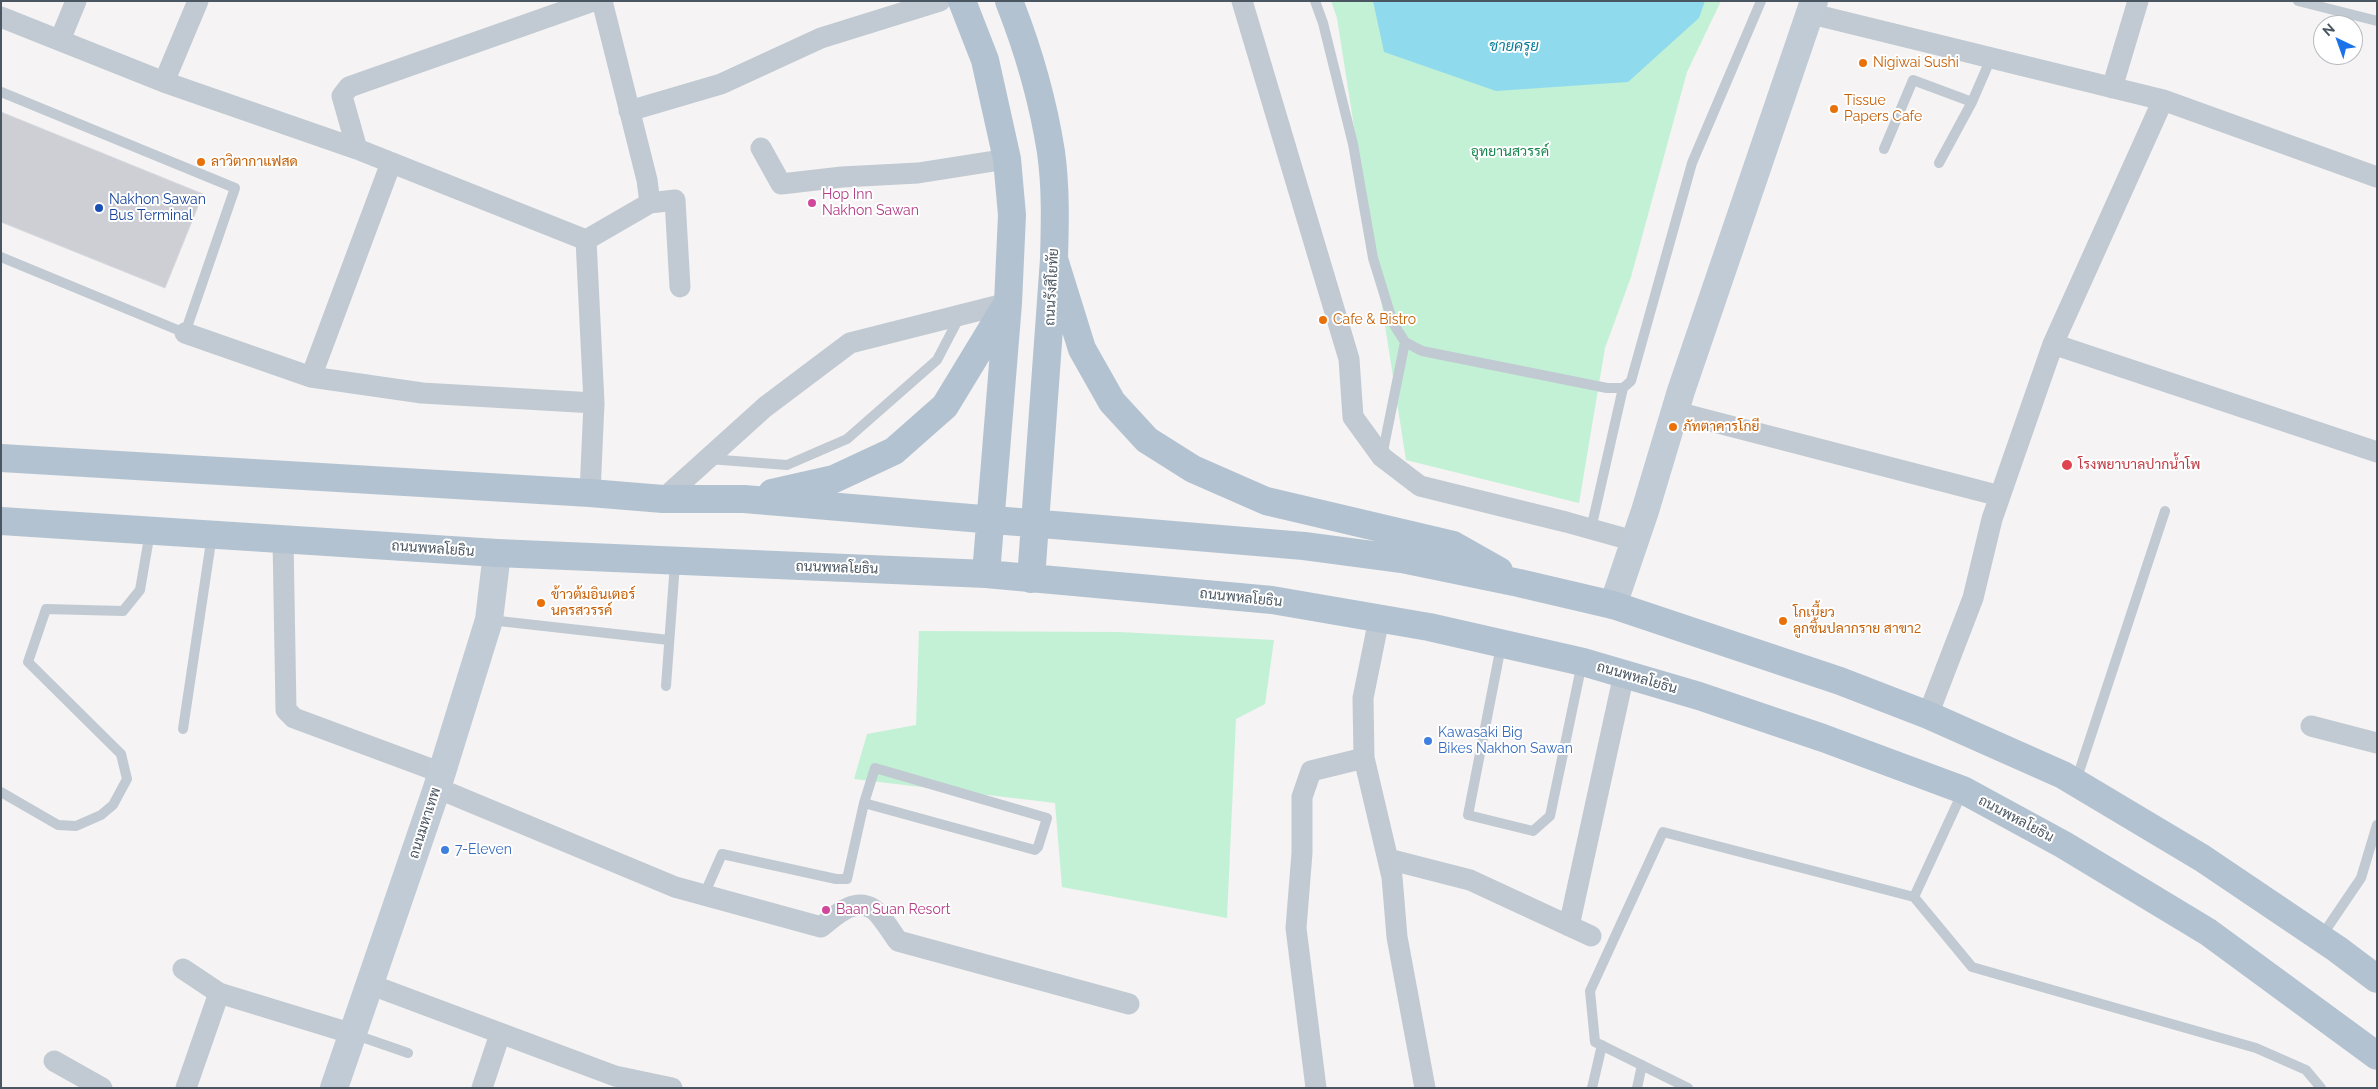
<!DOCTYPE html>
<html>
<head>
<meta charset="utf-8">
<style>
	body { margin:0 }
	#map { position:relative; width:2378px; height:1089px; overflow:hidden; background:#f5f3f3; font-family:Raleway,sans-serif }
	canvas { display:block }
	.frame { position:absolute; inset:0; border:2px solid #4a5661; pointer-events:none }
	.north { position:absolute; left:2313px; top:15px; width:50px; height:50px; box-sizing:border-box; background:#fff; border:1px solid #b7bbc0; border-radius:50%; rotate:318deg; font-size:14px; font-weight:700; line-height:20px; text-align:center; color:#4a5661 }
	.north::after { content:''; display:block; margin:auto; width:18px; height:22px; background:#1a73e8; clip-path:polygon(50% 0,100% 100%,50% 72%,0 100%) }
</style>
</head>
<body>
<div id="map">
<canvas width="2378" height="1089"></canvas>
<div class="frame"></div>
<div class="north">N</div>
</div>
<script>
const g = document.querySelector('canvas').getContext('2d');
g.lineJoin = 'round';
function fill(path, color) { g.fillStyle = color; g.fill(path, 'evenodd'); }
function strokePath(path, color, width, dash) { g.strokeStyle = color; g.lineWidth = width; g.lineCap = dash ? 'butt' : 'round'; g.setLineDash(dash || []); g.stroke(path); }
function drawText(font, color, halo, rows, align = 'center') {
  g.font = font + ' Raleway,Sarabun,sans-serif'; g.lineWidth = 4; g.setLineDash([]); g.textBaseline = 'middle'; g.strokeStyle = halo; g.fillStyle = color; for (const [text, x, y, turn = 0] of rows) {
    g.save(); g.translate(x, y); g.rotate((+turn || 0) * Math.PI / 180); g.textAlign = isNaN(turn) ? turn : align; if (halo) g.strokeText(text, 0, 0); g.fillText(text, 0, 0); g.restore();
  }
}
const green = new Path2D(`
	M 1331,1 L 1721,1 L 1687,72 L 1631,277 L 1605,348 L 1579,503 L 1406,460 L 1337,18 Z
	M 919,631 L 1119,632 L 1274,640 L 1265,704 L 1236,719 L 1227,918 L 1062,887 L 1055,803 L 854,779 L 867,734 L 916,725 Z`);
const water = new Path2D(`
	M 1373,1 L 1705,1 L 1699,18 L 1628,82 L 1496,91 L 1384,52 Z`);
const building = new Path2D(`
	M 1,112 L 203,194 L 165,288 L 1,222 Z`);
const lane = new Path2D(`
	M 1315,1 L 1323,23 L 1353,144 L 1373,258 L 1393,323 L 1405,342 L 1422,351 L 1607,388 L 1623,388
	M 2298,1 L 2377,21
	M 1,92 L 235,188 L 185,333 L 1,257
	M 1884,149 L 1913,80 L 1972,102
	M 1939,163 L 1972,102 L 1991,58
	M 1382,456 L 1405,342
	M 709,459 L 787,465 L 847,439 L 937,360 L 960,316
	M 1591,529 L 1623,388 L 1631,381 L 1692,163 L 1761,1
	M 490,620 L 669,640
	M 1501,646 L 1468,815 L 1533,831 L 1550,816 L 1582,663
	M 666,686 L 675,563
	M 183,729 L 212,535
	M 2076,781 L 2165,511
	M 1,792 L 58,825 L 76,826 L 101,815 L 113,805 L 127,779 L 121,754 L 28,662 L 46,609 L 123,611 L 140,590 L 150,532
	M 704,895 L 722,854 L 836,879 L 847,879 L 864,803 L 1035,850 L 1038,847 L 1047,818 L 875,768 L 864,803
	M 1914,897 L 1972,967 L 2256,1048 L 2306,1070 L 2321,1088
	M 2321,937 L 2361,878 L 2377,825
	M 353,1034 L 408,1053
	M 1592,1088 L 1602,1045
	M 1637,1088 L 1642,1065
	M 1688,1088 L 1595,1042 L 1590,991 L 1663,832 L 1914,897 L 1963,791`);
const street = new Path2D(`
	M 1242,1 L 1349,359 L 1353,417 L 1382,457 L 1420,486 L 1566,522 L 1634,541
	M 1808,13 L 2163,100 L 2377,177
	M 1,17 L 164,82 L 357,149 L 586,240 L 594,403 L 590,493
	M 60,40 L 76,1
	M 164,82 L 198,1
	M 2112,88 L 2138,1
	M 629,111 L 721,84 L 821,38 L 940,1
	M 761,148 L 781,184 L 842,177 L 918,173 L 1007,159
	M 357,149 L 342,96 L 349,87 L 593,1
	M 650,203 L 675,200 L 680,287
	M 586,240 L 650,203 L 647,180 L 602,1
	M 185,333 L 311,377 L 422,393 L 594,403
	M 2053,344 L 2377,452
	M 311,377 L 391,163
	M 1676,412 L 2000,496
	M 663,499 L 765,407 L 850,343 L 1008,303
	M 283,539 L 286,710 L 294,718 L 442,773
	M 1379,619 L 1363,698 L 1364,758 L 1392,877 L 1397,937 L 1425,1088
	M 1928,715 L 1973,598 L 1992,519 L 2053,344 L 2163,100
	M 2311,726 L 2377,743
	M 437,788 L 675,887 L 821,927 C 835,916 854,897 873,909 C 881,914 892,933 898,941 L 1129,1004
	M 1388,859 L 1470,880 L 1591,936
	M 1569,926 L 1624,674
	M 183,969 L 219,993 L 353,1034
	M 369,984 L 615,1076 L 672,1088
	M 54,1061 L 102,1088
	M 186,1088 L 219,993
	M 482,1088 L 500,1034
	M 1316,1088 L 1296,928 L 1302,853 L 1302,797 L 1311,771 L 1364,758`);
const secondary = new Path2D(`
	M 1613,605 L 1645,511 L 1681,391 L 1814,1
	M 334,1088 L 437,788 L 489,620 L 497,553`);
const primary = new Path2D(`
	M 962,1 L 985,60 L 1007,159 L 1012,215 L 1008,303 L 986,574
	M 1009,1 C 1028,49 1043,101 1051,152 C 1056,188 1055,224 1054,259 L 1031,579
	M 1054,259 L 1082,349 L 1112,402 L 1147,440 L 1193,469 L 1266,501 L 1453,545 L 1499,571
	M 1,458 L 590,493 L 663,499 L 744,499 L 1304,546 L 1402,559 L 1519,583 L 1613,605 L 1840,681 L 1928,715 L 2063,775 L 2202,858 L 2337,949 L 2377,979
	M 772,493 L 834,479 L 894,451 L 945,406 L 1004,309
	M 1,521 L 497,553 L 986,574 L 1272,600 L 1429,627 L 1583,662 L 1699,696 L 1823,738 L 1963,790 L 2064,845 L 2208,932 L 2377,1056`);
const markers = [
	[1863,63,5,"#e8710a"],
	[1834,109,5,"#e8710a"],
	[201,162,5,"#e8710a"],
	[812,203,5,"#d1479c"],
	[99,208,5,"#1a4fb4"],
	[1323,320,5,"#e8710a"],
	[1673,427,5,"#e8710a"],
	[2067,465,6,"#e0444e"],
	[541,603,5,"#e8710a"],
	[1783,621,5,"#e8710a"],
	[1428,741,5,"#3f7fe0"],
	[445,850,5,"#3f7fe0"],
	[826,910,5,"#d1479c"]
];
const foodNames = [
	["Nigiwai Sushi",1873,63],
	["Tissue",1844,101],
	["Papers Cafe",1844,117],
	["ลาวิตากาแฟสด",211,162],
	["Cafe & Bistro",1333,320],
	["ภัทตาคารโกยี",1683,427],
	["ข้าวต้มอินเตอร์",551,595],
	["นครสวรรค์",551,611],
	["โกเนี้ยว",1793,613],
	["ลูกชิ้นปลากราย สาขา2",1793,629]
];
const parkNames = [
	["อุทยานสวรรค์",1510,152]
];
const hotelNames = [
	["Hop Inn",822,195],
	["Nakhon Sawan",822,211],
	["Baan Suan Resort",836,910]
];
const transitNames = [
	["Nakhon Sawan",109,200],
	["Bus Terminal",109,216]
];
const streetNames = [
	["ถนนรังสิโยทัย",1052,287,-87],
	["ถนนพหลโยธิน",433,549,4],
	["ถนนพหลโยธิน",837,568,2],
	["ถนนพหลโยธิน",1241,598,6],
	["ถนนพหลโยธิน",1637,678,16],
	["ถนนพหลโยธิน",2016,819,28],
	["ถนนมหาเทพ",425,823,-72]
];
const healthNames = [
	["โรงพยาบาลปากน้ำโพ",2078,465]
];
const shopNames = [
	["Kawasaki Big",1438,733],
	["Bikes Nakhon Sawan",1438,749],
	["7-Eleven",455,850]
];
const waterNames = [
	["ชายครุย",1514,46]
];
fill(green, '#c3f1d5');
fill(water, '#90daee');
fill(building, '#cdcfd5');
strokePath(building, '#d7d9de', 1);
strokePath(lane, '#c1cad2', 10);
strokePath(street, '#c1cad2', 21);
strokePath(secondary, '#c1cbd6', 28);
strokePath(primary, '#b3c2d1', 28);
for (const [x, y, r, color] of markers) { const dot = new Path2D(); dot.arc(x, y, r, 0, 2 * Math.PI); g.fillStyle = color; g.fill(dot); strokePath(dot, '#fff', 2); }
drawText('14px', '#c56008', '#fff', foodNames, 'left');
drawText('14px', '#17864f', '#fff', parkNames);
drawText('14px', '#b23c85', '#fff', hotelNames, 'left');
drawText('14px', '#164399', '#fff', transitNames, 'left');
drawText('14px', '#4a5661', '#fff', streetNames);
drawText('14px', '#be3a42', '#fff', healthNames, 'left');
drawText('14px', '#366cbe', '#fff', shopNames, 'left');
drawText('italic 15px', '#0c7c9b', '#fff', waterNames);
</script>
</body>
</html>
